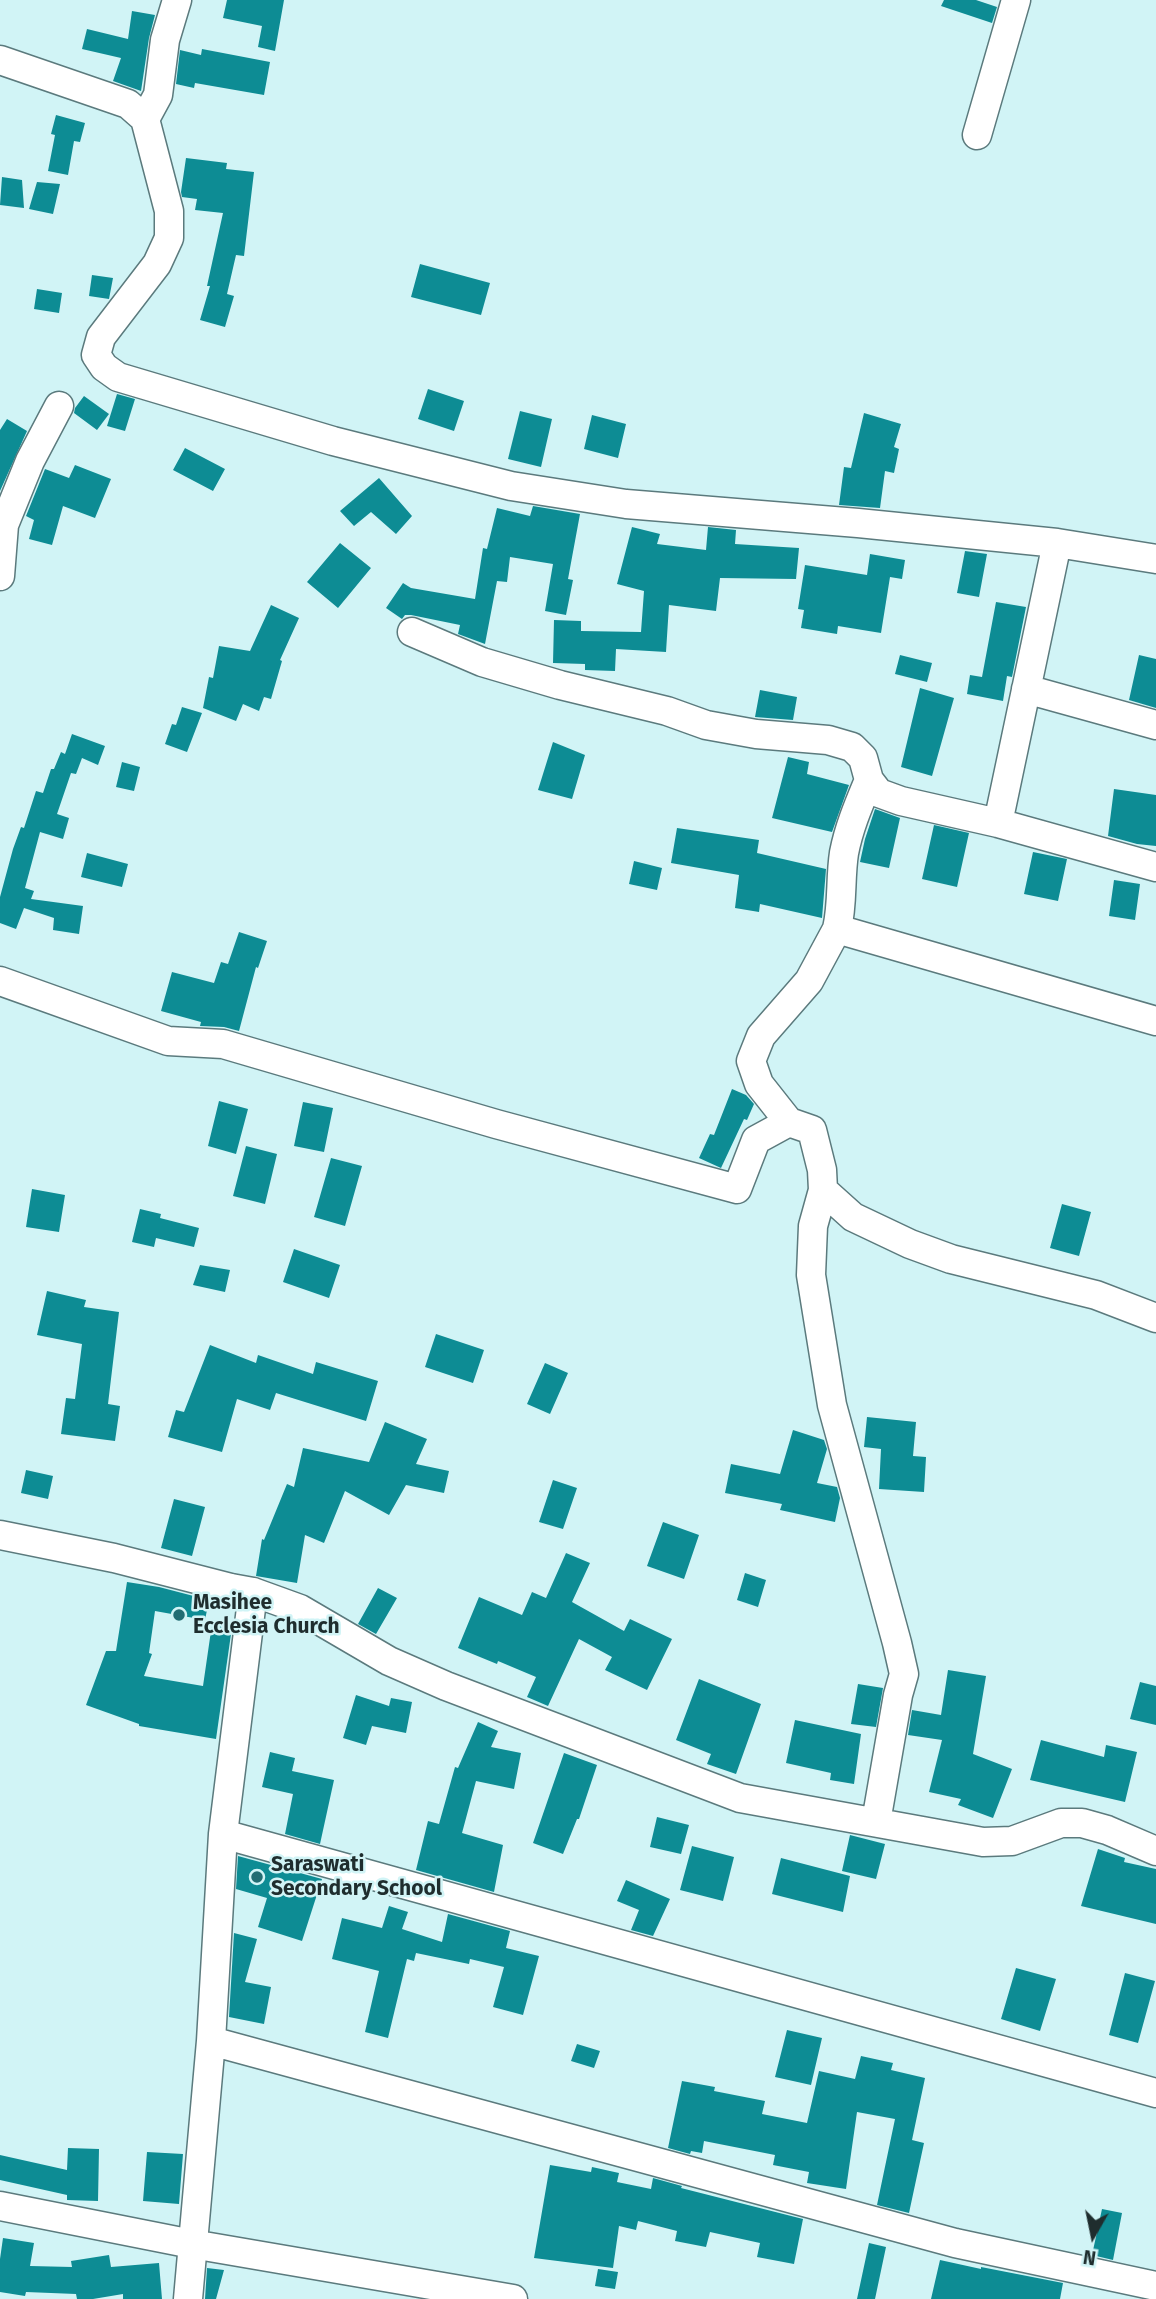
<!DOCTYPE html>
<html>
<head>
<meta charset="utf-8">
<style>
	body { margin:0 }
	#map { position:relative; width:1156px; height:2299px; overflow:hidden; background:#d1f4f6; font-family:"Fira Sans",sans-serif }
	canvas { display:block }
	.north { position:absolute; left:1058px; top:2201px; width:70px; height:70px; -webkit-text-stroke:5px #d1f4f6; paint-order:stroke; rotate:189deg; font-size:19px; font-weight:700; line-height:28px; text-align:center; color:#1f2d2e }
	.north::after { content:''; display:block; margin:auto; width:24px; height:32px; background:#1f2d2e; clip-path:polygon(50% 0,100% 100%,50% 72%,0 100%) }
</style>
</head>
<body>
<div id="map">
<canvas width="1156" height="2299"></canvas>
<div class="north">N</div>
</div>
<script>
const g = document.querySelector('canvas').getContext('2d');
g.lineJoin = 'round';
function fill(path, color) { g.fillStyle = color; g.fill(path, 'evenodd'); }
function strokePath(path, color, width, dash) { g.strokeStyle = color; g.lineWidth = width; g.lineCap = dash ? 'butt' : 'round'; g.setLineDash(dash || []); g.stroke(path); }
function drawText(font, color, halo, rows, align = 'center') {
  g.font = font + ' "Fira Sans",sans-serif'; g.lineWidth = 5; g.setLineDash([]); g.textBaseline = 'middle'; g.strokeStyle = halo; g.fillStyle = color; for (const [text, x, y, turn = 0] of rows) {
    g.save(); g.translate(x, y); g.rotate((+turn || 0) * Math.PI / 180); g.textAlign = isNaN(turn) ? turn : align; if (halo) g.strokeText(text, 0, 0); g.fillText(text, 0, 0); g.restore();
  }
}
const building = new Path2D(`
	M 227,0 L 284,0 L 275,51 L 258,47 L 262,26 L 223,18 Z
	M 944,0 L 976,0 L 997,7 L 992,23 L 941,6 Z
	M 132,11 L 155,15 L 149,38 L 141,91 L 113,81 L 121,58 L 82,49 L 87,29 L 128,39 Z
	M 202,49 L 270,62 L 264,95 L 195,83 L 194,88 L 176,84 L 180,50 L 201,55 Z
	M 56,115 L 85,123 L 80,142 L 74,141 L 68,175 L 48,171 L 55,135 L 51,134 Z
	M 186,158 L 227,163 L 226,169 L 254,172 L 244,256 L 236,255 L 227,294 L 234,296 L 225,327 L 200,320 L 210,286 L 207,286 L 223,213 L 195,210 L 197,199 L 182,197 L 181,192 Z
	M 2,177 L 22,180 L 24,208 L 0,205 Z
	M 37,182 L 60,184 L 53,214 L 29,209 Z
	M 420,264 L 490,283 L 481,315 L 411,297 Z
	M 92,275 L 113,278 L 109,299 L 89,296 Z
	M 37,289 L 62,293 L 59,313 L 34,309 Z
	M 428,389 L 464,401 L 454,431 L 418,419 Z
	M 117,394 L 135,399 L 125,431 L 107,426 Z
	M 84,396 L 109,414 L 97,430 L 74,413 L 75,408 Z
	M 520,411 L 552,419 L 541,467 L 508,459 Z
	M 864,413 L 901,424 L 894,447 L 899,449 L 894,473 L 885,471 L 880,508 L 839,505 L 844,467 L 851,468 Z
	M 592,415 L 626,424 L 618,458 L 584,449 Z
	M 7,419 L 27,431 L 0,491 L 0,430 Z
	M 185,448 L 225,469 L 213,491 L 173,470 Z
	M 75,465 L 111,479 L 95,518 L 63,506 L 52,545 L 29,539 L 34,520 L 26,516 L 45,469 L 69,478 Z
	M 379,478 L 412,516 L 396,534 L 371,512 L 354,526 L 340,511 Z
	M 533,506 L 580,514 L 568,579 L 573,580 L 566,615 L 545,611 L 553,564 L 510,557 L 507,582 L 497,581 L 485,644 L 458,634 L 460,625 L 411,615 L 405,615 L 402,619 L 386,608 L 403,583 L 411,588 L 475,599 L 483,548 L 487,549 L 497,508 L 530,516 Z
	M 632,527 L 660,534 L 657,544 L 706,550 L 708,527 L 736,530 L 735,544 L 799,548 L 796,579 L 720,578 L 716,611 L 669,605 L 666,652 L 616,649 L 615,671 L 585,670 L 585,664 L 553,663 L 554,620 L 581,621 L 581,631 L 641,632 L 644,591 L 617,584 Z
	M 340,543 L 371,568 L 338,608 L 307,582 Z
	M 965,551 L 987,554 L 979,597 L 957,593 Z
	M 870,554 L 905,560 L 902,579 L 890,577 L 881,633 L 838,626 L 837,634 L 801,628 L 804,610 L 798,609 L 805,565 L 867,575 Z
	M 996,602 L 1026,607 L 1012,677 L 1007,676 L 1003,701 L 967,694 L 970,675 L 982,677 Z
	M 271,605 L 299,618 L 280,660 L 282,661 L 271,699 L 264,697 L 259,711 L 243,704 L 236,721 L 203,708 L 209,677 L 213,678 L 219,646 L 250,651 Z
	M 900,655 L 932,663 L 927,682 L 895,674 Z
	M 1139,655 L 1156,659 L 1156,708 L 1129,700 Z
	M 920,688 L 954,698 L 932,776 L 901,767 Z
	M 760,690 L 797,697 L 793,720 L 755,717 Z
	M 182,707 L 202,713 L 187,752 L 165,744 L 172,724 L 176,725 Z
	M 72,734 L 105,746 L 98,765 L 82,758 L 76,774 L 71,773 L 57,814 L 69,818 L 63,839 L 40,832 L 25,888 L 34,891 L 31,899 L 83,906 L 79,934 L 53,930 L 54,918 L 24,908 L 16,929 L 0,923 L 0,897 L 13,849 L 21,827 L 24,828 L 36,791 L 43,793 L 51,769 L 54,769 L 61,752 L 65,754 Z
	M 553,742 L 585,755 L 572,799 L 538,790 Z
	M 788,757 L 809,762 L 807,774 L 849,785 L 832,832 L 772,818 Z
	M 122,762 L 140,767 L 134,791 L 116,787 Z
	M 1114,789 L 1156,795 L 1156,846 L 1137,844 L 1108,836 Z
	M 875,809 L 900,818 L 889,868 L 860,862 L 865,839 Z
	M 934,825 L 969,833 L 957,887 L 922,879 Z
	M 677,828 L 759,840 L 757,853 L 826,869 L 822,918 L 760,904 L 759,912 L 735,908 L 739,875 L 671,863 Z
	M 1033,852 L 1067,859 L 1058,901 L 1024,894 Z
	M 87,853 L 128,864 L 122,887 L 81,877 Z
	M 634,861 L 662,868 L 657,890 L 629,884 Z
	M 1114,880 L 1140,884 L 1135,920 L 1109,916 Z
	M 239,932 L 267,941 L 258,968 L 256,967 L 239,1031 L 224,1027 L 200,1026 L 201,1022 L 161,1011 L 172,972 L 214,983 L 221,962 L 228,964 Z
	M 732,1089 L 746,1095 L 754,1104 L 747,1120 L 744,1119 L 721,1168 L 699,1158 L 710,1134 L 714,1135 Z
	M 219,1101 L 248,1109 L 236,1154 L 208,1146 Z
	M 303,1102 L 333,1108 L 324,1152 L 294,1146 Z
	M 246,1146 L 277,1154 L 265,1204 L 233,1196 Z
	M 331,1158 L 362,1166 L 345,1226 L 314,1217 Z
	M 32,1189 L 65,1195 L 59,1232 L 26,1227 Z
	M 1062,1204 L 1091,1212 L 1079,1256 L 1050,1248 Z
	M 140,1209 L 161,1214 L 160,1218 L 199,1228 L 194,1247 L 156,1238 L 154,1247 L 132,1242 Z
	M 294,1249 L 340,1265 L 329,1298 L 283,1282 Z
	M 200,1265 L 230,1270 L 225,1292 L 193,1285 Z
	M 47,1291 L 86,1300 L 84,1307 L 119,1312 L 108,1404 L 120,1406 L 115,1441 L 61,1434 L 66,1398 L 75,1399 L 82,1344 L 37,1335 Z
	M 436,1334 L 484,1350 L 473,1383 L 425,1367 Z
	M 210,1345 L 256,1363 L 258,1355 L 313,1374 L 316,1362 L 378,1381 L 366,1421 L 276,1393 L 270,1410 L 237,1399 L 222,1452 L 168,1437 L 176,1410 L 184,1412 Z
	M 545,1363 L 568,1373 L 550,1414 L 527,1404 Z
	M 867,1417 L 916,1422 L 913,1456 L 926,1457 L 924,1492 L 879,1489 L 881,1449 L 864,1447 Z
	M 385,1422 L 427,1439 L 416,1464 L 449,1471 L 444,1493 L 406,1485 L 389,1515 L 345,1491 L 324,1543 L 305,1535 L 297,1583 L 256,1576 L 262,1539 L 264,1540 L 287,1484 L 294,1487 L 303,1448 L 369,1462 Z
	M 793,1430 L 824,1440 L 827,1449 L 817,1483 L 837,1487 L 840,1498 L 835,1522 L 780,1510 L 782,1504 L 725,1493 L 731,1464 L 780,1474 Z
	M 26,1470 L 53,1476 L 48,1499 L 21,1493 Z
	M 553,1480 L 577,1488 L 563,1529 L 539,1522 Z
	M 174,1499 L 205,1507 L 192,1556 L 161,1548 Z
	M 663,1522 L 699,1535 L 684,1579 L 647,1566 Z
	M 566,1553 L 590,1563 L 572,1602 L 624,1631 L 630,1619 L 672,1639 L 647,1690 L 605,1670 L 612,1657 L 579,1639 L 548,1706 L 527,1697 L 536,1677 L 498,1661 L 497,1664 L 458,1648 L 479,1597 L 522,1615 L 532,1592 L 546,1598 Z
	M 745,1573 L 766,1580 L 758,1607 L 737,1600 Z
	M 127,1582 L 159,1587 L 209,1600 L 205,1620 L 155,1611 L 149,1653 L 152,1654 L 144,1676 L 203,1686 L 212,1624 L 232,1627 L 216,1739 L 139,1726 L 139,1724 L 86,1705 L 106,1651 L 116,1651 Z
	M 378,1588 L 397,1598 L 376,1634 L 358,1624 Z
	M 948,1670 L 986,1676 L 973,1754 L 1012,1769 L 993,1818 L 958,1805 L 961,1799 L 929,1792 L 942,1740 L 908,1735 L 912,1710 L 941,1715 Z
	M 699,1679 L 761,1704 L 736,1774 L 707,1764 L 711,1754 L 676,1740 Z
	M 1140,1682 L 1156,1686 L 1156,1725 L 1130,1719 Z
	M 858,1684 L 883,1688 L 876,1727 L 851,1724 Z
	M 356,1695 L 389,1706 L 391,1698 L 412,1702 L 406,1733 L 372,1726 L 366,1745 L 343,1738 Z
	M 795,1720 L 861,1734 L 854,1784 L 830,1780 L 831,1773 L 786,1763 Z
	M 478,1722 L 498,1731 L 491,1747 L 521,1753 L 514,1789 L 476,1781 L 462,1833 L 503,1845 L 494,1892 L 416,1870 L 428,1821 L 439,1824 L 455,1767 L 458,1768 Z
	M 1041,1740 L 1104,1757 L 1106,1745 L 1137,1752 L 1125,1802 L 1030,1780 Z
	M 270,1752 L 295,1758 L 292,1771 L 334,1780 L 320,1844 L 285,1834 L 293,1794 L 262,1787 Z
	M 564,1753 L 597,1765 L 579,1819 L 577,1819 L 563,1854 L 533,1843 Z
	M 657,1817 L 689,1825 L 681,1854 L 650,1847 Z
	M 850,1835 L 885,1844 L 876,1879 L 842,1871 Z
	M 692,1846 L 734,1857 L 723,1901 L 680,1890 Z
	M 1098,1849 L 1125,1858 L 1124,1862 L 1156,1869 L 1156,1924 L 1081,1906 Z
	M 238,1856 L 322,1879 L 302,1941 L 258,1927 L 267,1898 L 236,1889 Z
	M 781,1858 L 850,1876 L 843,1912 L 772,1894 Z
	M 626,1880 L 670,1899 L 653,1936 L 631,1930 L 639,1910 L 617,1901 Z
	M 389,1906 L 408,1912 L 402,1929 L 442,1942 L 448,1914 L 510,1931 L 506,1948 L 539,1956 L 523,2015 L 493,2007 L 504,1967 L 470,1959 L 469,1964 L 416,1953 L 414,1961 L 407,1959 L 388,2038 L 365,2032 L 379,1971 L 332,1959 L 342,1918 L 382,1928 Z
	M 234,1933 L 257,1939 L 245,1982 L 271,1987 L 264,2024 L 229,2017 Z
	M 1016,1968 L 1056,1979 L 1040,2031 L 1001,2019 Z
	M 1125,1973 L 1155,1981 L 1138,2043 L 1109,2035 Z
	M 787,2030 L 822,2038 L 811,2085 L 775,2077 Z
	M 577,2044 L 600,2051 L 594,2068 L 571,2061 Z
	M 861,2056 L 893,2063 L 891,2070 L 925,2078 L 912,2140 L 924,2143 L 909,2213 L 877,2205 L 895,2119 L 857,2112 L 846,2189 L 807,2183 L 809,2172 L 773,2165 L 775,2155 L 704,2141 L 702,2153 L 691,2151 L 690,2154 L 668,2148 L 682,2081 L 715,2087 L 714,2091 L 765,2101 L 762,2114 L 807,2123 L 819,2071 L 855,2079 Z
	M 68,2148 L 99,2149 L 98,2201 L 67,2200 L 67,2195 L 0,2180 L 0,2155 L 67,2170 Z
	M 147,2152 L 183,2154 L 179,2204 L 143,2201 Z
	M 550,2165 L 591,2172 L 592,2167 L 619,2173 L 617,2182 L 651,2189 L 653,2178 L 682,2186 L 681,2188 L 803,2219 L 794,2264 L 757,2257 L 760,2243 L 710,2232 L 706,2247 L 675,2241 L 677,2231 L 638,2221 L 636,2230 L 619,2226 L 613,2268 L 534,2258 Z
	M 1102,2209 L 1122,2213 L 1113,2260 L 1092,2255 Z
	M 3,2238 L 34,2243 L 30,2266 L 72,2267 L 71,2261 L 109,2255 L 111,2267 L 159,2263 L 162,2299 L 123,2299 L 123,2294 L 93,2299 L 77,2299 L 76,2294 L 26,2292 L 25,2296 L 0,2292 L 0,2259 Z
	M 869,2243 L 886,2247 L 875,2299 L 857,2299 Z
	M 940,2260 L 981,2269 L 981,2267 L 1063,2283 L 1060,2299 L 931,2299 Z
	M 207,2268 L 224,2270 L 216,2299 L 205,2299 Z
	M 598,2269 L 618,2272 L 615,2289 L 595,2286 Z`);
const minor = new Path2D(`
	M 0,60 L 128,104 L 145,119 L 169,211 L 169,238 L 157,264 L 101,337 L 96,355 L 104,367 L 118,377 L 333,441 L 511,486 L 626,504 L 858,523 L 1057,543 L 1156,559
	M 145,119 L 158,95 L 165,40 L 177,0
	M 977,135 L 1016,0
	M 0,576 L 4,525 L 30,461 L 59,406
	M 412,632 L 482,662 L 560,685 L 667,711 L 706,725 L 756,734 L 828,740 L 852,747 L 863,758 L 869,780 L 879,793 L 901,801 L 998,823 L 1156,867
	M 1026,689 L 1156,725
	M 869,780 C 859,804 849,827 844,853 C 840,879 843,903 837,929 L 1156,1021
	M 998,823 L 1057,543
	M 0,981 L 168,1041 L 223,1044 L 496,1124 L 737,1189 L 756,1140 L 789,1122 L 812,1130 L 822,1170 L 823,1190 L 813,1226 L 811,1275 L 832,1405 L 897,1643 L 904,1674 L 898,1695 L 876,1822
	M 789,1122 L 759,1084 L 751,1061 L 761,1036 L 809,981 L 837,929
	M 823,1190 L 853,1217 L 910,1244 L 951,1259 L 1096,1295 L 1156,1318
	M 0,1535 L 114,1558 L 231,1588 L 253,1592 L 300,1609 L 389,1661 L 446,1686 L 740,1798 L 983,1842 L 1012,1841 L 1061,1823 L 1082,1823 L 1107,1830 L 1156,1851
	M 223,1834 L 1156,2093
	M 211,2041 L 955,2243 L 1156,2286
	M 0,2206 L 192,2244 L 513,2299
	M 188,2299 L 211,2041 L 223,1834 L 253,1592`);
const markers = [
	[179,1615,7,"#226d73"],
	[257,1877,7,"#226d73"]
];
const poiNames = [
	["Masihee",193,1603],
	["Ecclesia Church",193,1627],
	["Saraswati",271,1865],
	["Secondary School",271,1889]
];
fill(building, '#0d8c94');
strokePath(minor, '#5b7a7d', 31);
strokePath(minor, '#fff', 28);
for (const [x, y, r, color] of markers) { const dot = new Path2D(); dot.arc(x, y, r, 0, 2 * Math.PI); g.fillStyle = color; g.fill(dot); strokePath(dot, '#d1f4f6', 2.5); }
drawText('bold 21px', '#1f2d2e', '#d1f4f6', poiNames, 'left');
</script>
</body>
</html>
